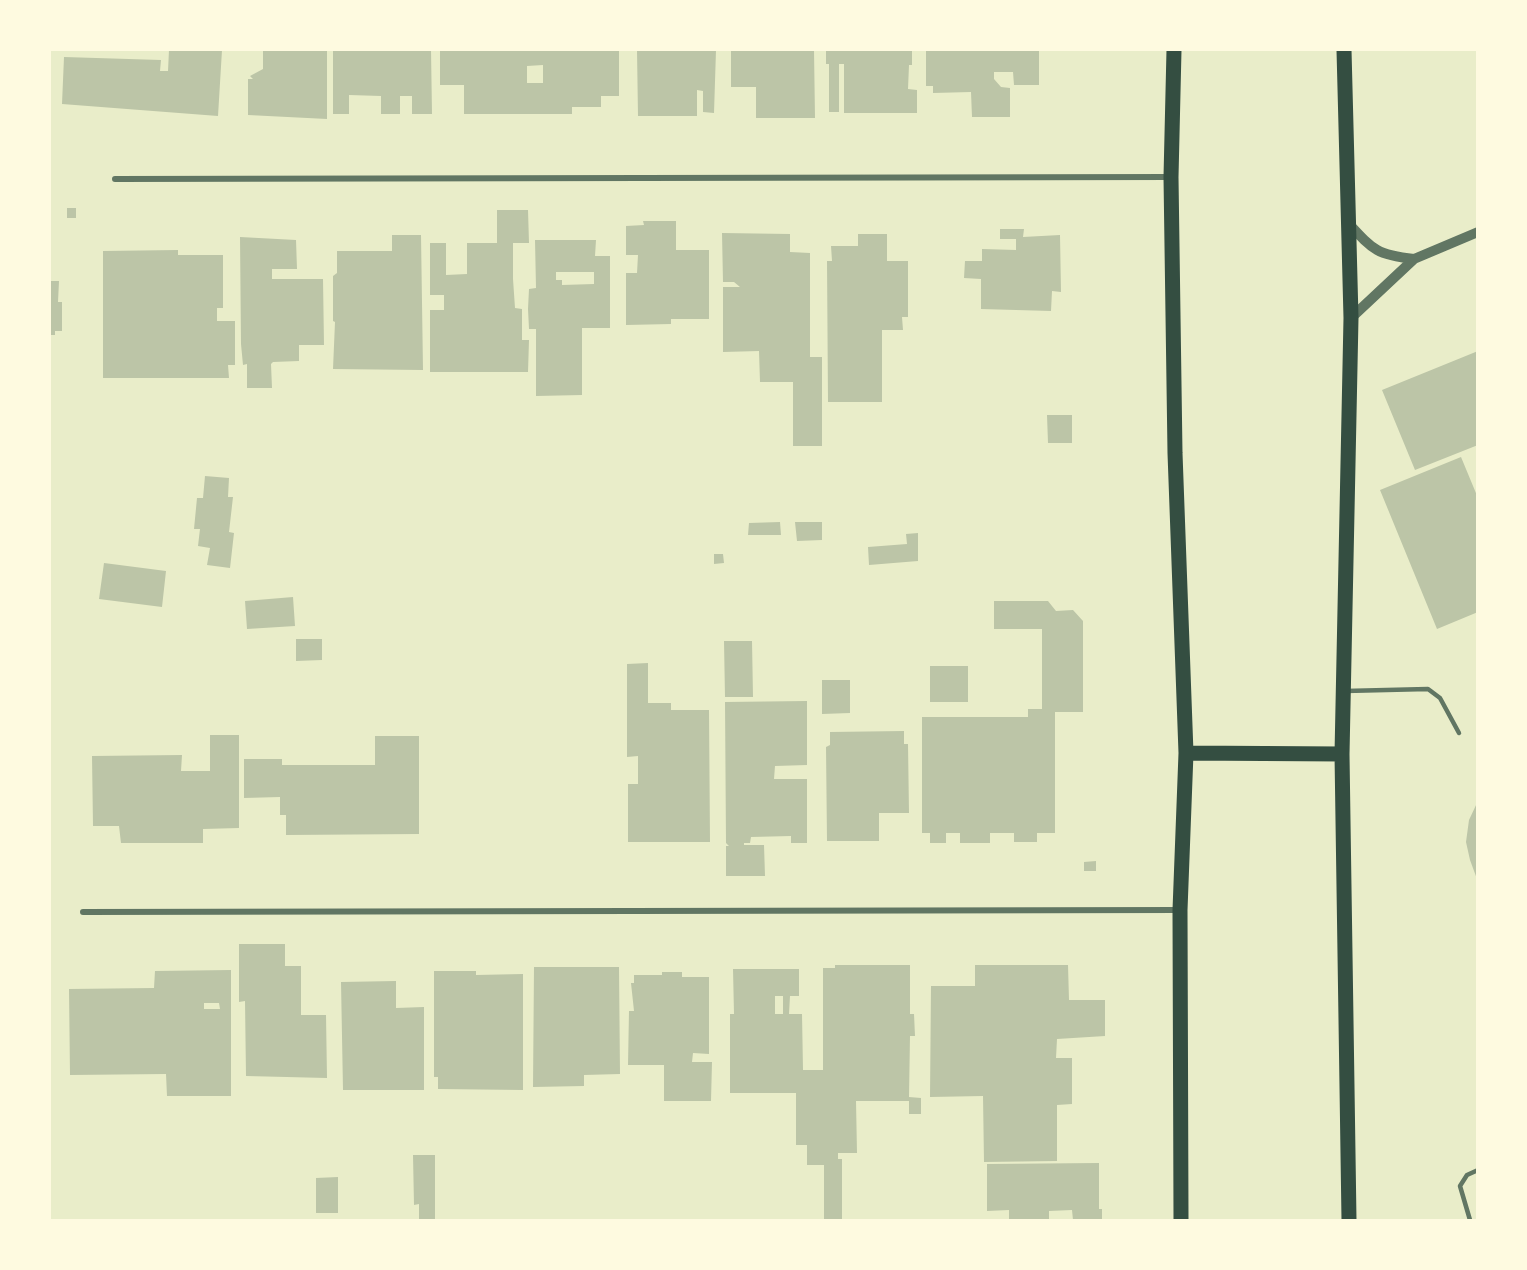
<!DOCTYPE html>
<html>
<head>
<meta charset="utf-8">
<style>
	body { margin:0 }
	#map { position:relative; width:1527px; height:1270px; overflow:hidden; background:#e9edc9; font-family:Raleway,sans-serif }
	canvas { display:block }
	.frame { position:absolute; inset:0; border:51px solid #fefae0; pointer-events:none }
</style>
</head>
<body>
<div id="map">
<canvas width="1527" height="1270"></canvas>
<div class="frame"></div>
</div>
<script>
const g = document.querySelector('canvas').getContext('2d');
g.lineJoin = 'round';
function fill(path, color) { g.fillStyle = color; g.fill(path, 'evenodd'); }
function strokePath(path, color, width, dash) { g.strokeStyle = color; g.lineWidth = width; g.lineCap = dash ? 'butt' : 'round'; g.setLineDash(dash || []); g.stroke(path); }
const building = new Path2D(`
	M 169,50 L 222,50 L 218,116 L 62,104 L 64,57 L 161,60 L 160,71 L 168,71 Z
	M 263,50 L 327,50 L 327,119 L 248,115 L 248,79 L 253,79 L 250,76 L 263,69 Z
	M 333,50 L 431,50 L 432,114 L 412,114 L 412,96 L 400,96 L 400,114 L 381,114 L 381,96 L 349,95 L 349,114 L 333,114 Z
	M 440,50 L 619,50 L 619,96 L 601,96 L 601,107 L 572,107 L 572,114 L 464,114 L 464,85 L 440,85 ZM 543,65 L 543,83 L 527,83 L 527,66 Z
	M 637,50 L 716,50 L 714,113 L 703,112 L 703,91 L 697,90 L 697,116 L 638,116 Z
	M 731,50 L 814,50 L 815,118 L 756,118 L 756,87 L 731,87 Z
	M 826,50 L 912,50 L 912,65 L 909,65 L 908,89 L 917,90 L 917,113 L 844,113 L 844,64 L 839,64 L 839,112 L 829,112 L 829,64 L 826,64 Z
	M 926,50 L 1039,50 L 1039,85 L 1014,85 L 1013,72 L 994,72 L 994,79 L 1001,87 L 1010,88 L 1010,117 L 972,117 L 971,92 L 933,93 L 933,86 L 926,86 Z
	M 67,208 L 76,208 L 76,218 L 67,218 Z
	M 497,210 L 528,210 L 529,243 L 513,243 L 513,279 L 515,308 L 522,309 L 522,340 L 529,340 L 528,372 L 430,372 L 430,310 L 444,310 L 444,295 L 430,295 L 430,243 L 446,243 L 446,275 L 467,274 L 467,243 L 497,243 Z
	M 643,221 L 676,221 L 676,250 L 709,250 L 709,319 L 671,319 L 671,324 L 626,325 L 626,273 L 637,273 L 638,255 L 626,255 L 626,226 L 644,225 Z
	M 1000,229 L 1024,229 L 1023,237 L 1060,235 L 1061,292 L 1052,291 L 1051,311 L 981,309 L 981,279 L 964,278 L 965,261 L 982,261 L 982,249 L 1016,250 L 1016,239 L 1000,239 Z
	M 722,233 L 790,234 L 790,252 L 810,253 L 810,357 L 822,357 L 822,446 L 793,446 L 793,382 L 760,382 L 759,351 L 723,352 L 723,287 L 740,287 L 734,282 L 723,282 Z
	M 858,234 L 887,234 L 887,261 L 908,261 L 908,317 L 902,317 L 903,330 L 882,330 L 882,402 L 828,402 L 827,261 L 832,261 L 831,246 L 858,246 Z
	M 392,235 L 421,235 L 423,370 L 333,369 L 335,322 L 333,321 L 333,276 L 337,273 L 337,251 L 392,251 Z
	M 240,237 L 296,240 L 297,269 L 272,269 L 272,279 L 323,279 L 324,345 L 299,345 L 299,361 L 273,362 L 271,364 L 272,388 L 247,388 L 247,364 L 243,365 L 241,344 Z
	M 535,240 L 596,240 L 595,256 L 610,256 L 610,328 L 582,328 L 582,395 L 536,396 L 536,329 L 529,329 L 528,309 L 529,289 L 536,288 ZM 556,272 L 594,272 L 594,284 L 562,285 L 562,280 L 556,280 Z
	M 178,250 L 178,255 L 223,255 L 223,308 L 217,308 L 217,321 L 235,321 L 235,365 L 228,365 L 229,378 L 103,378 L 103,251 Z
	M 50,281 L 59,281 L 58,302 L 62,302 L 62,331 L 55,331 L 55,335 L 50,335 Z
	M 1478,351 L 1478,445 L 1415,470 L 1382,390 Z
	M 1047,415 L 1072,415 L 1072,443 L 1048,443 Z
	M 1461,457 L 1478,498 L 1478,612 L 1437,629 L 1380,490 Z
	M 205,476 L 229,478 L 228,497 L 233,497 L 229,532 L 234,533 L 230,568 L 207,565 L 210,548 L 198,546 L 200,529 L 194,529 L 197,498 L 203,498 Z
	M 780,522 L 781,535 L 748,535 L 749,523 Z
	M 795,522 L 822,522 L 822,540 L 797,541 Z
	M 918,533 L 918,561 L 869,565 L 868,547 L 907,544 L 906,534 Z
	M 714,554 L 723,554 L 724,563 L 714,564 Z
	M 104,563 L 166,571 L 162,607 L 99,599 Z
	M 293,597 L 295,626 L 247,629 L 245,601 Z
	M 994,601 L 1048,601 L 1056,611 L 1073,610 L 1083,621 L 1083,712 L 1055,712 L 1055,833 L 1037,833 L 1037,842 L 1014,842 L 1014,833 L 990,833 L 990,843 L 960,843 L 960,833 L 946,833 L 946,843 L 930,843 L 930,833 L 922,833 L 922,717 L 1028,717 L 1028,709 L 1042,709 L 1042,629 L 994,629 Z
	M 296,639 L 322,639 L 322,660 L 296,661 Z
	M 724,641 L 752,641 L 753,697 L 725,697 Z
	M 648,663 L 648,703 L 671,703 L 671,710 L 709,710 L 710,842 L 628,842 L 628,784 L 638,784 L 638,756 L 627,757 L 627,664 Z
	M 930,666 L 968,666 L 968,702 L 930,702 Z
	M 822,680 L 850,680 L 850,713 L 822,714 Z
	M 807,701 L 807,765 L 775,766 L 774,779 L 807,779 L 807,843 L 791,843 L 791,836 L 751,837 L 750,843 L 744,843 L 744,845 L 764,845 L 765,876 L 726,876 L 726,846 L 729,846 L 726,843 L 725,702 Z
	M 904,731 L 904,744 L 908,744 L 909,813 L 879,813 L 879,841 L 827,841 L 826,747 L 830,745 L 830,732 Z
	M 210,735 L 239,735 L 239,828 L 203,829 L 203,843 L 121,843 L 119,826 L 93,826 L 92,756 L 182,755 L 181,771 L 210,771 Z
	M 375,736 L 419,736 L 419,834 L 286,835 L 286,815 L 280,815 L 280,797 L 244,798 L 244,759 L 282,759 L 282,765 L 375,765 Z
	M 1477,803 L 1477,879 L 1470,860 L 1466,842 L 1469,820 Z
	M 1096,861 L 1096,871 L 1084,871 L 1084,862 Z
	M 239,944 L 285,944 L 285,966 L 301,966 L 301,1015 L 326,1015 L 327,1078 L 246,1076 L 245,1001 L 239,1002 Z
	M 835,965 L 910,965 L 910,1014 L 914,1014 L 915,1036 L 910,1036 L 909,1097 L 921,1098 L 921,1114 L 909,1114 L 909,1101 L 856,1101 L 857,1153 L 838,1153 L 838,1159 L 842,1159 L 842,1220 L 824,1220 L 824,1165 L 807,1165 L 807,1145 L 796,1145 L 796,1093 L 730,1093 L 730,1014 L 734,1014 L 733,969 L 799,969 L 799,996 L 790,996 L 789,1014 L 802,1014 L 803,1070 L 823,1070 L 823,968 L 835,968 ZM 775,996 L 783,996 L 783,1014 L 775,1014 Z
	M 975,965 L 1068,965 L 1069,1000 L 1105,1000 L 1105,1036 L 1057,1039 L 1056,1058 L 1072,1058 L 1072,1104 L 1057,1105 L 1057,1161 L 984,1162 L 983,1096 L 930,1097 L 931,986 L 975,986 Z
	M 534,967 L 619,967 L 620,1074 L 584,1075 L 584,1086 L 533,1087 Z
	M 231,970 L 231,1096 L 167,1096 L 166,1074 L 70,1075 L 69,989 L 154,988 L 155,971 ZM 204,1003 L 219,1003 L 220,1009 L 204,1009 Z
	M 434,971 L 476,971 L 476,975 L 523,974 L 523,1090 L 438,1089 L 438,1077 L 434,1077 Z
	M 662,972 L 682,972 L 682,977 L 709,977 L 709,1054 L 693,1053 L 692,1062 L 712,1062 L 711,1101 L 664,1101 L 664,1065 L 628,1065 L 629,1011 L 634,1011 L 631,983 L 634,983 L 634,975 L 662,975 Z
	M 396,981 L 396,1008 L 424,1007 L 424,1090 L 343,1090 L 341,982 Z
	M 413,1155 L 435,1155 L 435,1220 L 419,1220 L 419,1204 L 414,1205 Z
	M 1099,1163 L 1099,1209 L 1102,1209 L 1102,1220 L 1073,1220 L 1072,1210 L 1049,1211 L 1049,1220 L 1009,1220 L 1009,1210 L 987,1211 L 987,1164 Z
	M 338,1177 L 338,1213 L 316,1213 L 316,1178 Z`);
const service = new Path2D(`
	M 1345,691 L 1428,689 L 1440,698 L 1459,733
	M 1470,1220 L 1460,1186 L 1467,1175 L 1478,1170`);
const minor = new Path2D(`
	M 115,179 L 1170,177
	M 83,912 L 1179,910`);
const tertiary = new Path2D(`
	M 1348,223 C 1373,250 1377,255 1414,259
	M 1351,318 L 1414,259 L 1478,232`);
const primary = new Path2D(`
	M 1174,50 L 1171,177 L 1175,453 L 1186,753 L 1180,910 L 1181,1220
	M 1344,50 L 1351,318 L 1342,754 L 1349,1220
	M 1186,753 L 1342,754`);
fill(building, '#bcc5a7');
strokePath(service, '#617663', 4.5);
strokePath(minor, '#617663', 6);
strokePath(tertiary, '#617663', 10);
strokePath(primary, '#344e41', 15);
</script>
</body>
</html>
